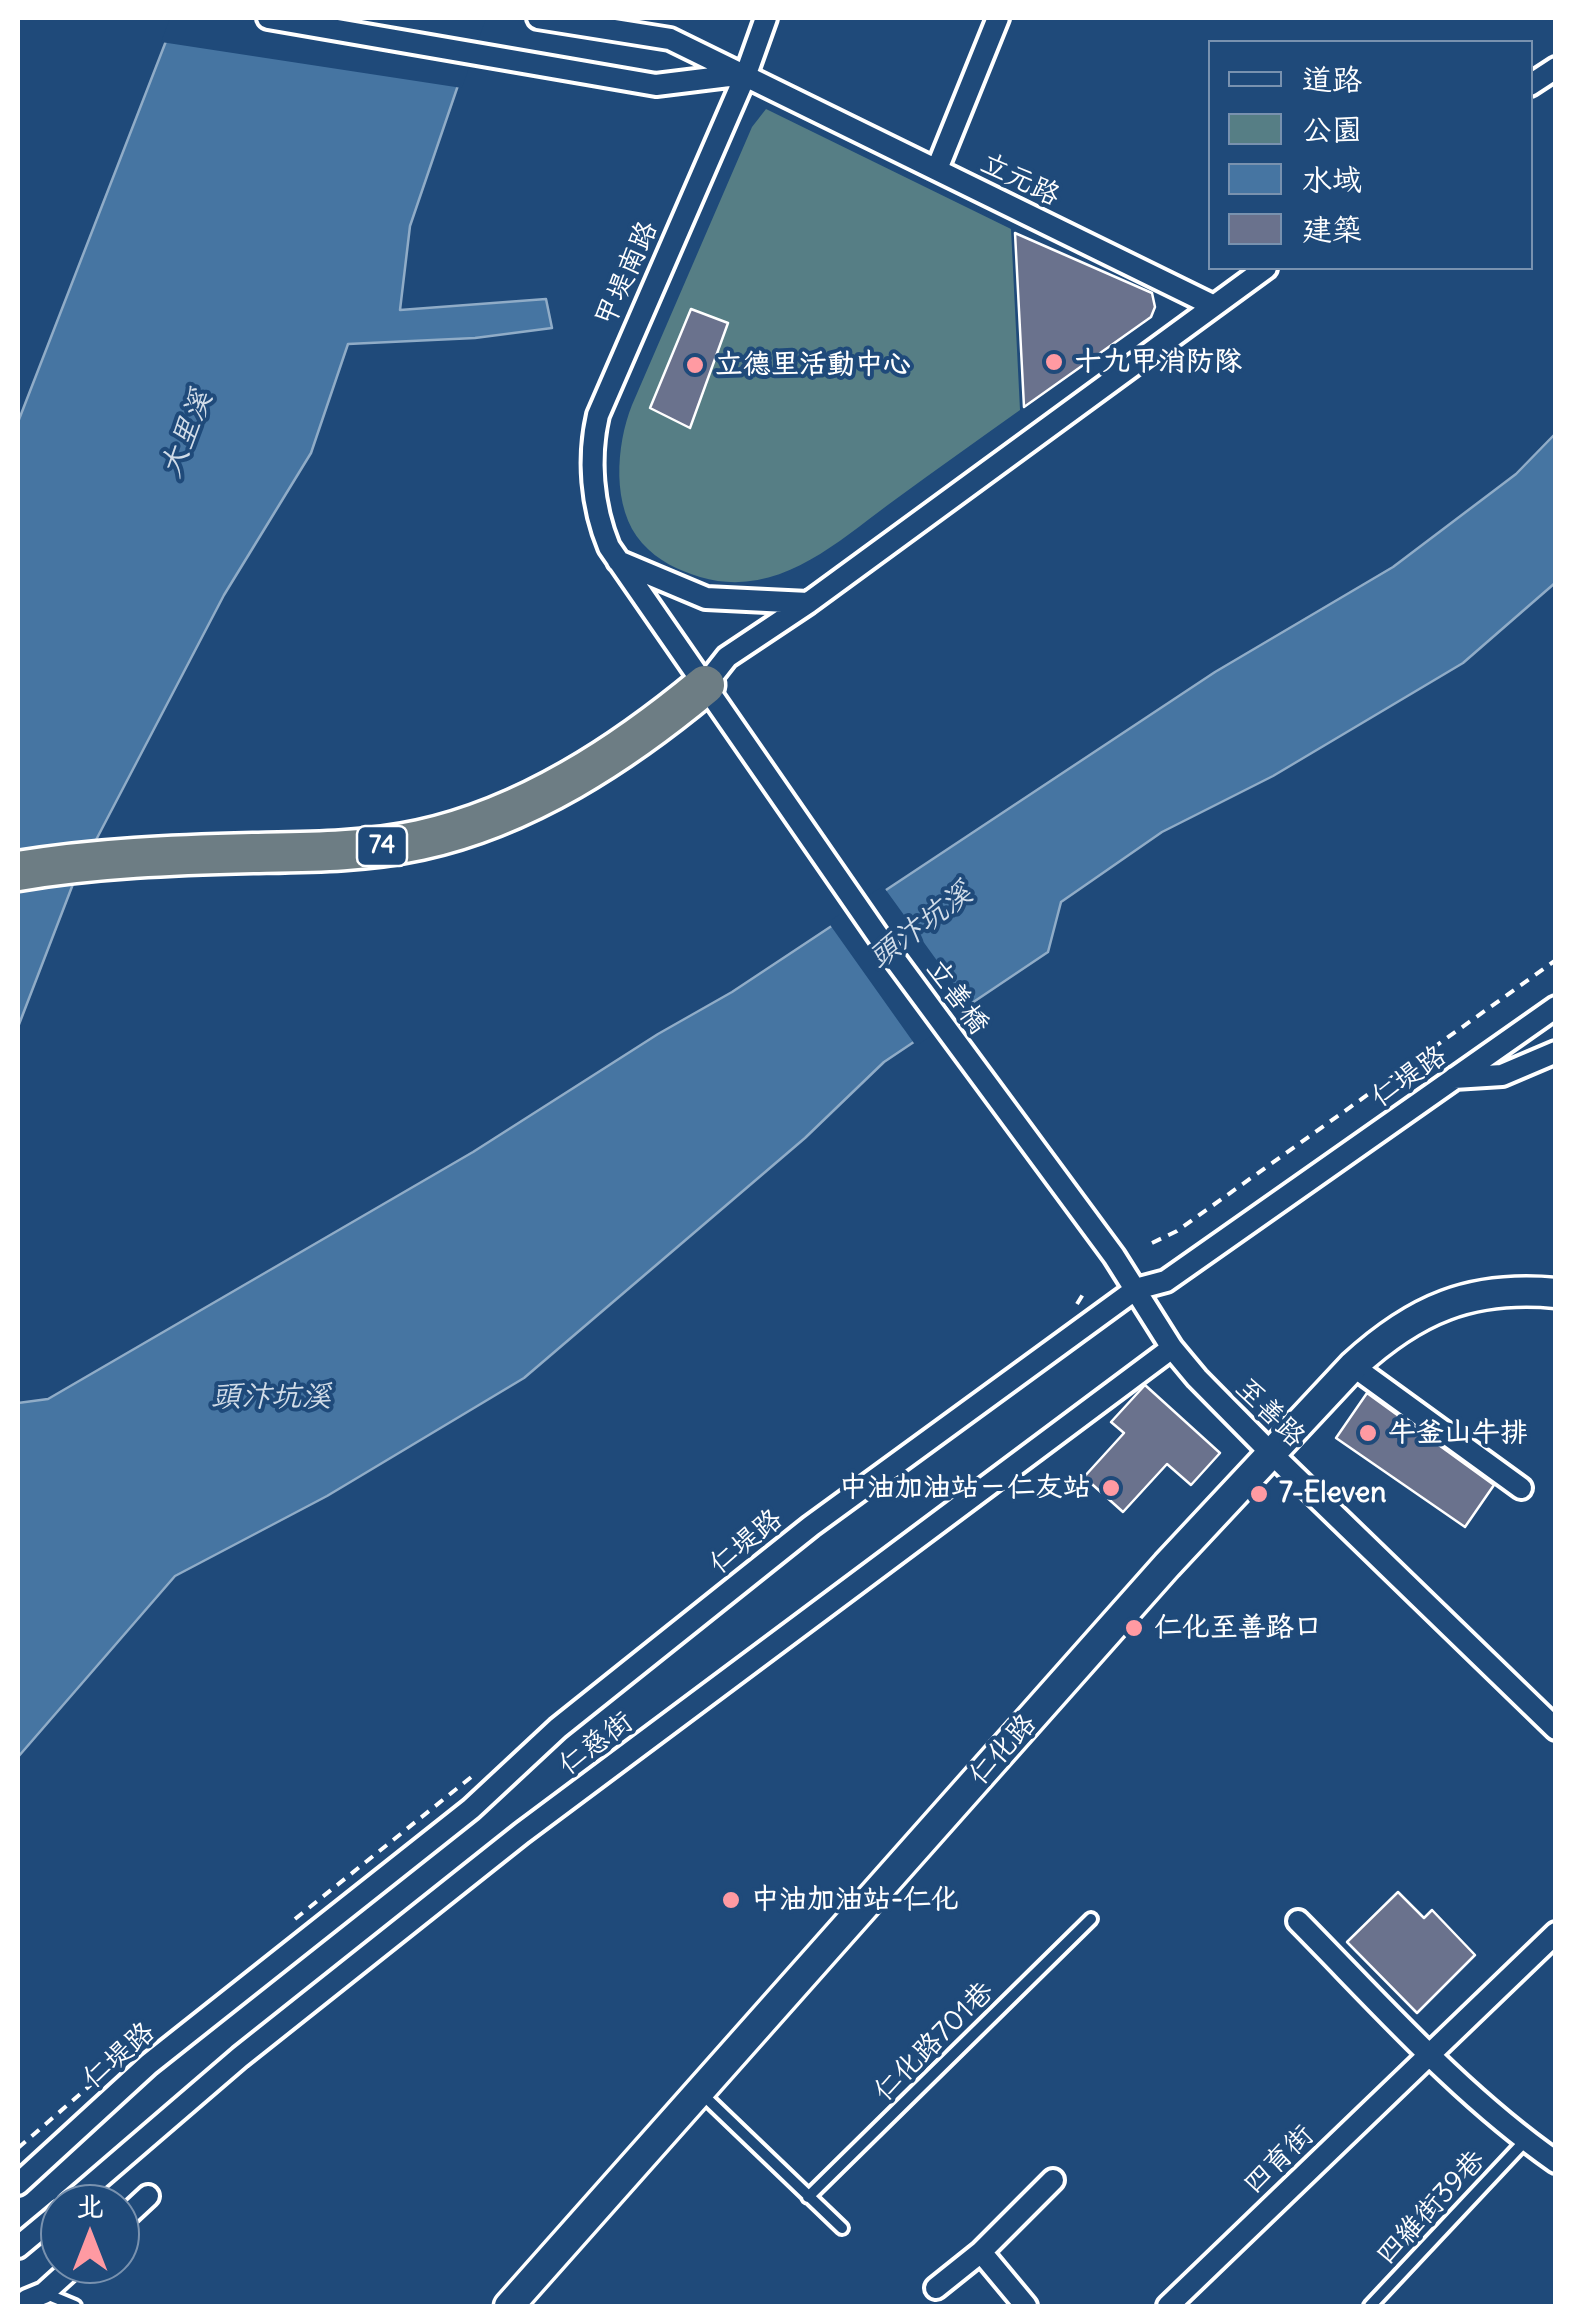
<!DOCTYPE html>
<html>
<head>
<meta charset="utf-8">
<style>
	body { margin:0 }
	#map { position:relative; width:1573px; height:2324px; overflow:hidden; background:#1f4a7a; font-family:Delius,"LXGW WenKai TC",sans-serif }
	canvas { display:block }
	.frame { position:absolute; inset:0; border:20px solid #fff; pointer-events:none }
	.legend { position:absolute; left:1208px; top:40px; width:325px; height:230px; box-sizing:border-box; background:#1f4a7a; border:2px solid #7992af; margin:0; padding:12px 18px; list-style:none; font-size:30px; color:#fff }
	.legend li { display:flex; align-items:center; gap:20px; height:50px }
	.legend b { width:50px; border:2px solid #7992af }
	.north { position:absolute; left:40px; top:2184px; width:100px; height:100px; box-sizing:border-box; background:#1f4a7a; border:2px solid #7992af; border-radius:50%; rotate:0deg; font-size:28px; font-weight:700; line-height:40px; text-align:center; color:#fff }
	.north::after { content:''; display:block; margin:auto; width:35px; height:45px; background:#ff9aa2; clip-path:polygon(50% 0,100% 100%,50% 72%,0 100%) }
</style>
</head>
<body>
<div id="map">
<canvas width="1573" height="2324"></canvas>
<div class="frame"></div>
<ul class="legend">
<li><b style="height:12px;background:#1f4a7a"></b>道路</li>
<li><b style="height:28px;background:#567e85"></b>公園</li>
<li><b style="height:28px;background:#4675a2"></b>水域</li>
<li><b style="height:28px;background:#6a728d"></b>建築</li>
</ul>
<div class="north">北</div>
</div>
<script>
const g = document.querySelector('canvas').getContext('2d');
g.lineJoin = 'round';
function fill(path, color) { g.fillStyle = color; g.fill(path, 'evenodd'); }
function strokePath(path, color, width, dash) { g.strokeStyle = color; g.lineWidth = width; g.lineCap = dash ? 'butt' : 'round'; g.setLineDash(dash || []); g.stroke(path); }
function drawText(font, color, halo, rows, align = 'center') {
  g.font = font + ' Delius,"LXGW WenKai TC",sans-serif'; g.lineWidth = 8; g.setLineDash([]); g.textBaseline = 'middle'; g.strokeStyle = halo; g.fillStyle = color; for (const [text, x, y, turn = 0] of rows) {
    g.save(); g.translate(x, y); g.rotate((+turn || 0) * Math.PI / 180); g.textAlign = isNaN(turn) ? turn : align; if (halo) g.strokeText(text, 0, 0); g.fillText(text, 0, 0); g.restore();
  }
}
const green = new Path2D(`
	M 766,109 L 1011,229 L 1020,410 C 979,439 937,469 896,499 C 838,541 778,600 700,577 C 678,570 658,561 642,543 C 611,508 616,445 632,405 L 752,127 Z`);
const water = new Path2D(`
	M 175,18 L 481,18 L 410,226 L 400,310 L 546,299 L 552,328 L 475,338 L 348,344 L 311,453 L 224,595 L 73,884 L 18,1027 L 18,422 Z
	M 1555,434 L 1555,583 L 1463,663 L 1273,776 L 1162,832 L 1061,902 L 1048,952 L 884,1062 L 805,1138 L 524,1378 L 327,1496 L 175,1576 L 18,1757 L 18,1403 L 48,1399 L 473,1152 L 658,1034 L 732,992 L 1215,672 L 1393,567 L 1516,474 Z`);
const pier = new Path2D(`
	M 170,18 L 486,18 L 462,88 L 161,42 Z
	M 883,886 L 972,1009 L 916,1046 L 828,922 Z`);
const building = new Path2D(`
	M 1015,233 L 1152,293 L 1155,307 L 1151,317 L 1024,407 Z
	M 691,309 L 728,323 L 690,428 L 650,408 Z
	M 1145,1385 L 1220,1453 L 1191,1485 L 1167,1464 L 1123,1512 L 1084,1477 L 1124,1433 L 1111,1422 Z
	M 1367,1393 L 1494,1485 L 1465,1527 L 1336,1438 Z
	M 1398,1892 L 1424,1918 L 1432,1910 L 1475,1955 L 1417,2013 L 1347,1942 Z`);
const path = new Path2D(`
	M 1152,1243 L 1177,1231 L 1556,960
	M 1077,1304 L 1085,1291
	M 295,1919 L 475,1774
	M 18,2148 L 101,2076`);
const lane = new Path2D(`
	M 700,2092 L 842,2228
	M 808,2197 L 1091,1919
	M 44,2293 L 75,2306
	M 1370,2306 L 1525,2141`);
const street = new Path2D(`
	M 268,18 L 656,85 L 745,74
	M 538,18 L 670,39 L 1212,305
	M 766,18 L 746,74 L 598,415 C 588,458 592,506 609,547 L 883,943 L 1114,1256 L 1172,1348 L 1197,1378 L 1270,1452 L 1556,1729
	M 1530,85 L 1556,68
	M 937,169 L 998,18
	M 618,561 L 706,598 L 808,603
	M 705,685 L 727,657 L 808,603 L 1266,268
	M 1454,1078 L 1502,1075 L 1556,1052
	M 1353,1366 L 1521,1488
	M 1298,1921 C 1380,2004 1460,2095 1556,2162
	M 18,2184 L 149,2064 L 471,1809 L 558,1728 L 811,1526 L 1136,1289 L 1166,1281 L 1556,1007
	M 69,2204 L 240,2057 L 522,1833 L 1172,1348
	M 120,2222 L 148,2196
	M 18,2247 L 60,2212
	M 981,2252 L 1026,2306
	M 936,2288 L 981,2252 L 1053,2180
	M 21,2306 L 27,2300 L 44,2293 L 76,2264
	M 1168,2306 L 1556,1933`);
const secondary = new Path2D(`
	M 509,2306 L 1167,1565 L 1353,1366 C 1415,1309 1471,1285 1556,1293`);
const highway = new Path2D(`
	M 18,871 C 96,858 174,855 253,853 C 308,852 365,852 420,840 C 526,817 622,754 705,685`);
const markers = [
	[1054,362,10,"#ff9aa2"],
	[695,365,10,"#ff9aa2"],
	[1368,1433,10,"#ff9aa2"],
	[1111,1488,10,"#ff9aa2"],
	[1259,1494,10,"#ff9aa2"],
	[1134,1628,10,"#ff9aa2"],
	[731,1900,10,"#ff9aa2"]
];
const shields = [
	[382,846,50]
];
const shieldNames = [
	["74",382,846]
];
const streetNames = [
	["立元路",1020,180,26],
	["甲堤南路",627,274,-66],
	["立善橋",957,997,54],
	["仁堤路",1409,1077,-35],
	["至善路",1270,1413,45],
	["仁堤路",746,1542,-39],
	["仁慈街",596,1744,-37],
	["仁化路",1003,1750,-48],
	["仁化路701巷",934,2042,-45],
	["仁堤路",119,2056,-41],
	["四育街",1279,2160,-44],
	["四維街39巷",1431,2208,-47]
];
const poiNames = [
	["十九甲消防隊",1074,362],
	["立德里活動中心",715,365],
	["牛釜山牛排",1388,1433],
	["中油加油站－仁友站",1091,1488,"right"],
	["7-Eleven",1279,1494],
	["仁化至善路口",1154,1628],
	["中油加油站-仁化",751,1900]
];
const waterNames = [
	["大里溪",187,434,-68],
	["頭汴坑溪",921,926,-37],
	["頭汴坑溪",271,1397]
];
fill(green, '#567e85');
fill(water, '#4675a2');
strokePath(water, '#90acc7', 2.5);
fill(pier, '#1f4a7a');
fill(building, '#6a728d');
strokePath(building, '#fff', 2.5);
strokePath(lane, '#fff', 18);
strokePath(street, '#fff', 28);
strokePath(secondary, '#fff', 35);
strokePath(highway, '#fff', 45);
strokePath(path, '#fff', 4, [10, 8]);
strokePath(lane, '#1f4a7a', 10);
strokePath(street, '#1f4a7a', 20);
strokePath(secondary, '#1f4a7a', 28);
strokePath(highway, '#6d7d84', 38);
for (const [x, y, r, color] of markers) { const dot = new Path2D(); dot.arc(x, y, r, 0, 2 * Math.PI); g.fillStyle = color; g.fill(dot); strokePath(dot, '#1f4a7a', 4); }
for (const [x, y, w] of shields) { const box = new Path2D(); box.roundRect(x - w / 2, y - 20, w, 40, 8); g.fillStyle = '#1f4a7a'; g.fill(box); strokePath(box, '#fff', 2.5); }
drawText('bold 25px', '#fff', null, shieldNames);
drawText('28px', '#fff', '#1f4a7a', streetNames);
drawText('bold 28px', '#fff', '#1f4a7a', poiNames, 'left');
drawText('italic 30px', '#d1dce8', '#1f4a7a', waterNames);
</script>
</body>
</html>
